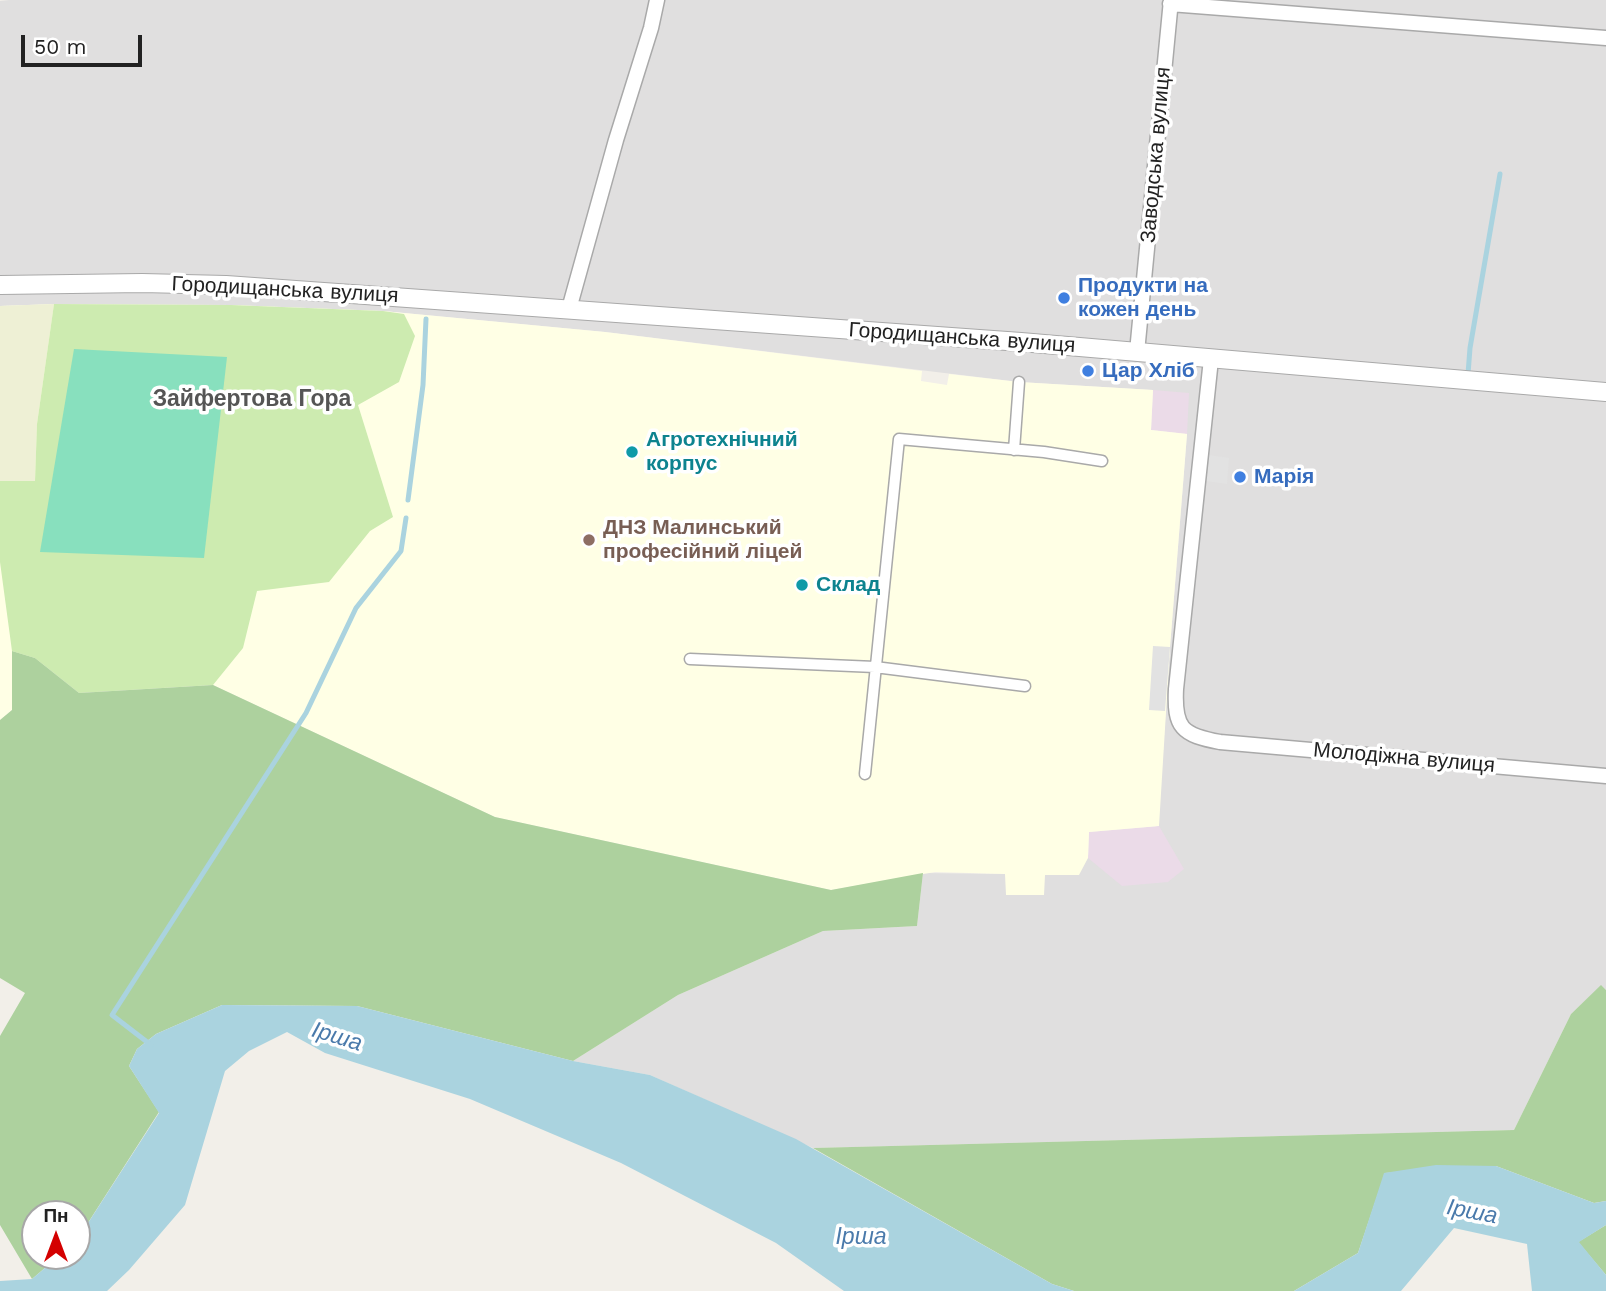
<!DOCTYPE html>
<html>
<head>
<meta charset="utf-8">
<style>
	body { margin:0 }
	#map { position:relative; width:1606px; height:1291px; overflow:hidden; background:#f2efe9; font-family:"Work Sans",sans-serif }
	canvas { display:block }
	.north { position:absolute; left:21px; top:1200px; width:70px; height:70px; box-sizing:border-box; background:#fff; border:2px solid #a7a7a7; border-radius:50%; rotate:0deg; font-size:19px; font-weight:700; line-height:28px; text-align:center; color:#222 }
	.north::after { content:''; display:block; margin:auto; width:24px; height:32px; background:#d40000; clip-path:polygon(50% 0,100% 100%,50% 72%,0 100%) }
	.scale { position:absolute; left:21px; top:35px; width:121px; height:32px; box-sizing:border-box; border:4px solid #222; border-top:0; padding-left:9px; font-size:21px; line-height:24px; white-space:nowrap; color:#222; -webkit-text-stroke:5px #fff; paint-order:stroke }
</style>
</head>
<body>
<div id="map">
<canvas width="1606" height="1291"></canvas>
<div class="north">Пн</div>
<div class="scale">50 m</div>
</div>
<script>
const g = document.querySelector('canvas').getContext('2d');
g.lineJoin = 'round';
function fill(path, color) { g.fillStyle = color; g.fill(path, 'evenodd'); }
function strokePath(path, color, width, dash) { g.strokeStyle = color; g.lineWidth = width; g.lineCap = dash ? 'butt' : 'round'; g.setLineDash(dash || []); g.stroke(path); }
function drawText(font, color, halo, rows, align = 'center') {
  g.font = font + ' "Work Sans",sans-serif'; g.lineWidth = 7; g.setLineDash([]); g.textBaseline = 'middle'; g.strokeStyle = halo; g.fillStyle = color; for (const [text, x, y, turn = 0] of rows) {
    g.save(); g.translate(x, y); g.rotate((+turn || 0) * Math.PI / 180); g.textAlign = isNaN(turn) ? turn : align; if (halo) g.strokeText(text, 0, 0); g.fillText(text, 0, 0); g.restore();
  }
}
const residential = new Path2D(`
	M 9,0 L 1606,0 L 1606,990 L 1601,986 L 1571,1014 L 1514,1130 L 813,1148 L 650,1075 L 573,1061 L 678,995 L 823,931 L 917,926 L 923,873 L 1006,874 L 1044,895 L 1044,875 L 1158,826 L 1170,647 L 1187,434 L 1153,390 L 1019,382 L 605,332 L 383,311 L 231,305 L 0,306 L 0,1 Z`);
const industrial = new Path2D(`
	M 1153,390 L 1189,393 L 1187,434 L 1151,430 Z
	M 1159,826 L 1184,869 L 1168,882 L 1122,886 L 1088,858 L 1089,832 Z`);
const education = new Path2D(`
	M 54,304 L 231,305 L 383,311 L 605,332 L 882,366 L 922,371 L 921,381 L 947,385 L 949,374 L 1019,382 L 1153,390 L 1151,430 L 1187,434 L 1170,647 L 1159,826 L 1089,832 L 1088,858 L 1079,875 L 1045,875 L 1044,895 L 1006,895 L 1005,874 L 935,872 L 831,890 L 495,817 L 213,685 L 109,691 L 12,652 L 12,710 L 0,720 L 0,306 Z`);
const farmland = new Path2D(`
	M 54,304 L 37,424 L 35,481 L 0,481 L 0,306 Z`);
const grass = new Path2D(`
	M 54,304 L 231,305 L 383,311 L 404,314 L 415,336 L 399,382 L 358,405 L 393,517 L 370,531 L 329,582 L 257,591 L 243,648 L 213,685 L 79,693 L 35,658 L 12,651 L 0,562 L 0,481 L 35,481 L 37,424 Z`);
const forest = new Path2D(`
	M 12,651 L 35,658 L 79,693 L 213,685 L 495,817 L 831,890 L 923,873 L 917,926 L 823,931 L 678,995 L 573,1061 L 357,1006 L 222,1005 L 156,1034 L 137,1049 L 129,1066 L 159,1112 L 77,1240 L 77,1214 L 35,1214 L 35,1256 L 59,1256 L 32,1279 L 0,1225 L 0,1036 L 25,993 L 0,978 L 0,720 L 12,710 Z
	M 1601,985 L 1606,990 L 1606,1201 L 1594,1203 L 1496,1166 L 1385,1173 L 1358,1253 L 1294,1291 L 1074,1291 L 1052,1284 L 813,1148 L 1514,1130 L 1571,1014 Z
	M 1606,1225 L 1606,1275 L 1578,1242 Z`);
const pitch = new Path2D(`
	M 74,349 L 227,357 L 204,558 L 40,552 Z`);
const parking = new Path2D(`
	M 1209,455 L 1229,458 L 1227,484 L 1206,481 Z
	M 1153,646 L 1170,647 L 1165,711 L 1149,710 Z`);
const water = new Path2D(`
	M 222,1005 L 357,1006 L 573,1061 L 650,1075 L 796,1139 L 1052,1284 L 1074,1291 L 844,1291 L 776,1243 L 621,1163 L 470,1099 L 325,1053 L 287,1032 L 249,1051 L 225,1071 L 185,1205 L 129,1270 L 107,1291 L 0,1291 L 0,1281 L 32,1279 L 59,1256 L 77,1256 L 77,1240 L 159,1113 L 129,1066 L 137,1049 L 156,1034 Z
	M 1436,1165 L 1496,1166 L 1594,1203 L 1606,1201 L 1606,1225 L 1579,1242 L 1606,1275 L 1606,1291 L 1532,1291 L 1527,1244 L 1454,1228 L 1401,1291 L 1294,1291 L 1358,1253 L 1384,1173 Z`);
const stream = new Path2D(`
	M 1468,374 L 1470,348 L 1500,174
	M 408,500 L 423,385 L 426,319
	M 151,1045 L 112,1015 L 306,713 L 356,608 L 401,551 L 406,518`);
const pedestrian = new Path2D(`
	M 1014,450 L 1019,382
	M 690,659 L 875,667 L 1025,686
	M 865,774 L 899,439 L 1044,452 L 1102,461`);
const minor = new Path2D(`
	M 1170,4 L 1606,38
	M 569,309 L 616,140 L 651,28 L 657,0
	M 1137,352 L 1171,0
	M 1211,359 L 1176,689 C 1174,728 1182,735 1220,742 L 1606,776`);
const tertiary = new Path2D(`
	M 0,285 L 142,283 L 226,285 L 1021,342 L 1606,392`);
const markers = [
	[1064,298,7,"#3f7fe0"],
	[1088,371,7,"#3f7fe0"],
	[632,452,7,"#0f9aa8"],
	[1240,477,7,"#3f7fe0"],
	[589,540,7,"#8d6e63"],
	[802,585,7,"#0f9aa8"]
];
const streetNames = [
	["Заводська вулиця",1156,155,-85],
	["Городищанська вулиця",285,290,3],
	["Городищанська вулиця",962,338,4],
	["Молодіжна вулиця",1404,758,5]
];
const shopNames = [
	["Продукти на",1078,286],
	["кожен день",1078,310],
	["Цар Хліб",1102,371],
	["Марія",1254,477]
];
const cultureNames = [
	["Агротехнічний",646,440],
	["корпус",646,464],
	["Склад",816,585]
];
const educationNames = [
	["ДНЗ Малинський",603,528],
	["професійний ліцей",603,552]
];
const neighbourhoodNames = [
	["Зайфертова Гора",252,399]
];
const waterNames = [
	["Ірша",337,1037,17],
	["Ірша",1472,1212,11],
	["Ірша",861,1237]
];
fill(residential, '#e0dfdf');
fill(industrial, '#ebdbe8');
fill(education, '#ffffe5');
fill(farmland, '#eef0d5');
fill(grass, '#cdebb0');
fill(forest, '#add19e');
fill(pitch, '#88e0be');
fill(parking, '#e2e2e2');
fill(water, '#aad3df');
strokePath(stream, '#aad3df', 5);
strokePath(pedestrian, '#a9a9a9', 13);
strokePath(minor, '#a9a9a9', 17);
strokePath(tertiary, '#a9a9a9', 20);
strokePath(pedestrian, '#fff', 10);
strokePath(minor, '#fff', 14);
strokePath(tertiary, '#fff', 18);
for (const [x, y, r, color] of markers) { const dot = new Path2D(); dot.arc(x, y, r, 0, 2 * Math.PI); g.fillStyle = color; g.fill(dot); strokePath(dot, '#fff', 2.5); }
drawText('21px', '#222', '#fff', streetNames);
drawText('bold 21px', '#366cbe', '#fff', shopNames, 'left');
drawText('bold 21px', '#0d838f', '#fff', cultureNames, 'left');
drawText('bold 21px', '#785e54', '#fff', educationNames, 'left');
drawText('bold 23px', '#555', '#fff', neighbourhoodNames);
drawText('italic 23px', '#4a7aab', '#fff', waterNames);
</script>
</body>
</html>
